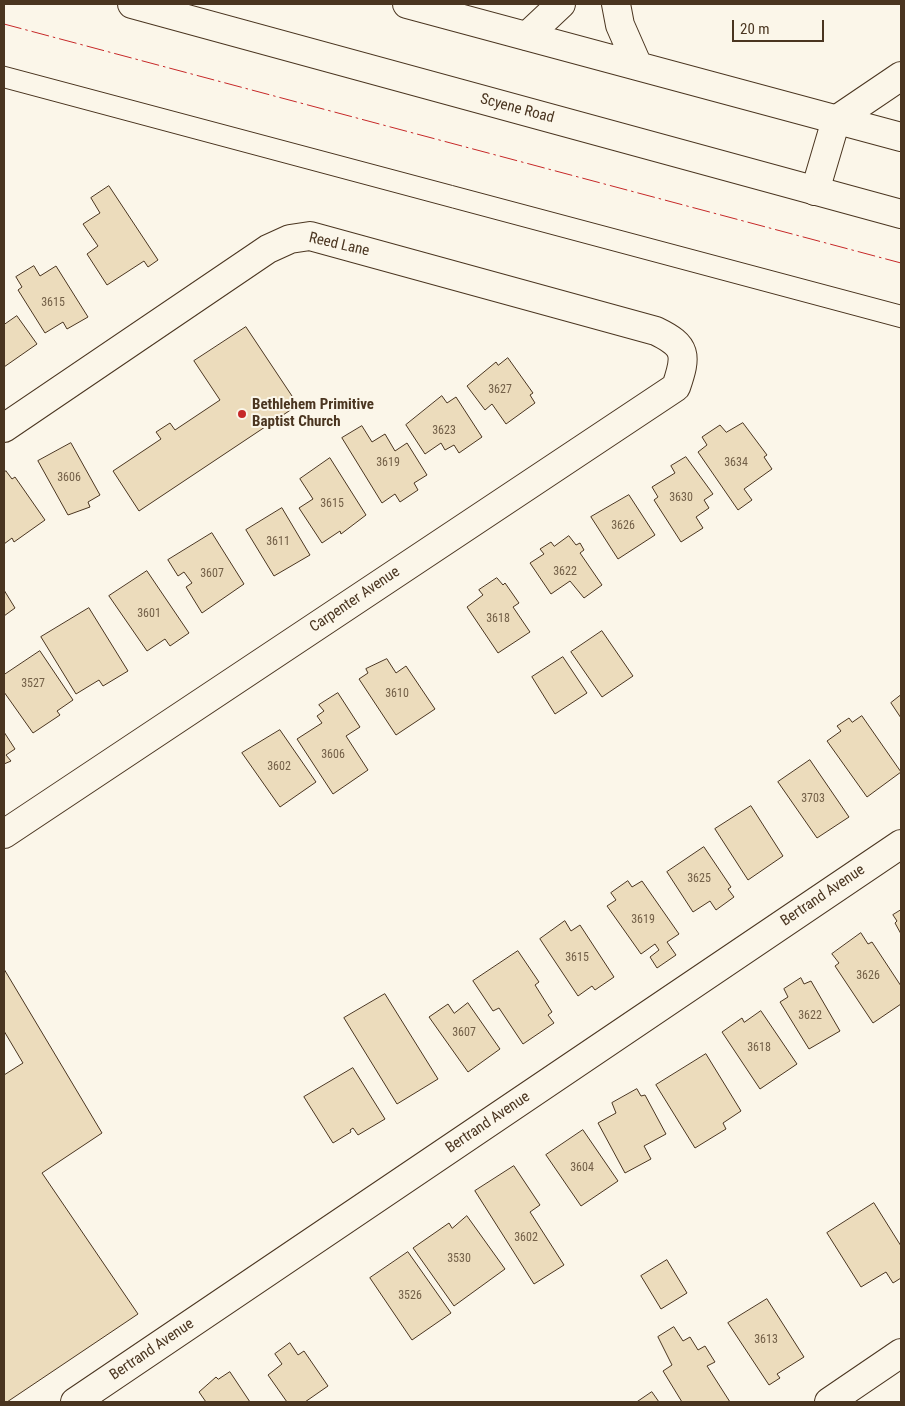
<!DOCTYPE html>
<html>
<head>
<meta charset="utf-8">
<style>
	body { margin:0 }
	#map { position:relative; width:905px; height:1406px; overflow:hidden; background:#fbf6e9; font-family:"Roboto Condensed",sans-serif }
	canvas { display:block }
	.frame { position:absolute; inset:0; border:5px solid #4a3520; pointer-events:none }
	.scale { position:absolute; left:732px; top:20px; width:92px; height:22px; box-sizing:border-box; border:2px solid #4a3520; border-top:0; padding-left:6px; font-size:15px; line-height:18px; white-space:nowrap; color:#4a3520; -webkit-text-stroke:4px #fbf6e9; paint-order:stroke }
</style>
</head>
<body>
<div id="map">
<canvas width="905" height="1406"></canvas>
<div class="frame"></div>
<div class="scale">20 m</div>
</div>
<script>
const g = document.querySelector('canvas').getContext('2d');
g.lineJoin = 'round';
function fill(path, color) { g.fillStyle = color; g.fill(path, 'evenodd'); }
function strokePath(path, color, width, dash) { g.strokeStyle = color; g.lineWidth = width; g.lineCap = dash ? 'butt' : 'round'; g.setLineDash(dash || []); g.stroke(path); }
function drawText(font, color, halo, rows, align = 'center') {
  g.font = font + ' "Roboto Condensed",sans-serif'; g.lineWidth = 4; g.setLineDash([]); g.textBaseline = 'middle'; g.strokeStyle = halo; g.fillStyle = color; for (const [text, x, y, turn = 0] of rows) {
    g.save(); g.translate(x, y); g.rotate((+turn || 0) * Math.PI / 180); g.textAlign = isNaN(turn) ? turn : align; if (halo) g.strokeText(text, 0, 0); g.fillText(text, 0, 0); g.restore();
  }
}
const building = new Path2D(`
	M 109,186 L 158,260 L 148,267 L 144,261 L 107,285 L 87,254 L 98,246 L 83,224 L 100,213 L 91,198 Z
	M 34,266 L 40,276 L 56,266 L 88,317 L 67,329 L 63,322 L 45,333 L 18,290 L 22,287 L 16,277 Z
	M 17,316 L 37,344 L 4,367 L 4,325 Z
	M 246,327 L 298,405 L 139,511 L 113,471 L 161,439 L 156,432 L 170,423 L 175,430 L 220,400 L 194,361 Z
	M 508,358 L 533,393 L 530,395 L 535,403 L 506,424 L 492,404 L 485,410 L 467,386 L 496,362 L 498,365 Z
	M 442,396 L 447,403 L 456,397 L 482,437 L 459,453 L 454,445 L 445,450 L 441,443 L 425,454 L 406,425 Z
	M 743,423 L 767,455 L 764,457 L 772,469 L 744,489 L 752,500 L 738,510 L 698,452 L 707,445 L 702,437 L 720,425 L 726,432 Z
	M 362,426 L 372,442 L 385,434 L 395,451 L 407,443 L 427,475 L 414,483 L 418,490 L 400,502 L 395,494 L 382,503 L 342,438 Z
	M 71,443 L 100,495 L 88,502 L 90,507 L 68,515 L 38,461 Z
	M 686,457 L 713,494 L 704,500 L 709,508 L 696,517 L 703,528 L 681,542 L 654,500 L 658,497 L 652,487 L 675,473 L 671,466 Z
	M 330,458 L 366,515 L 341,534 L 340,531 L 322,543 L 299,508 L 313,499 L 300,479 Z
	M 6,471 L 12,479 L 15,477 L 45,520 L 14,542 L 12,538 L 4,544 L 4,473 Z
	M 629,495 L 655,535 L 618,559 L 591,517 Z
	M 282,508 L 310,555 L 274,576 L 246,530 Z
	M 212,533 L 244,584 L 202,613 L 186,587 L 192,583 L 184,572 L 178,576 L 168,560 Z
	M 569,536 L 576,545 L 580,543 L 584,550 L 580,553 L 602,585 L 584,598 L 570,581 L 551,594 L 530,563 L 544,554 L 540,549 L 551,542 L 554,546 Z
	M 147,571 L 189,633 L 170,646 L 165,639 L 147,651 L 109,596 Z
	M 497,578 L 503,585 L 505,583 L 519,603 L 513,607 L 530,632 L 498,653 L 467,607 L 483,595 L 479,590 Z
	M 4,590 L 15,608 L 4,616 Z
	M 89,608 L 128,671 L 103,686 L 99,680 L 76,694 L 41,637 Z
	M 602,631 L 633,676 L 602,697 L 571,652 Z
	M 40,651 L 73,700 L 57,711 L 60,715 L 33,733 L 4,692 L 4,675 Z
	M 563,657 L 587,693 L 555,714 L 532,677 Z
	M 387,659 L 396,673 L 406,666 L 435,709 L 396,735 L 359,679 L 368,673 L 366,669 Z
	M 338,693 L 360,727 L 346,736 L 368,770 L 333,794 L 297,739 L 322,723 L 317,716 L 324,711 L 319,705 Z
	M 901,695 L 901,718 L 891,703 Z
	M 862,716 L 901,772 L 867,797 L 827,741 L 841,731 L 837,726 L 849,718 L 852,722 Z
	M 280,730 L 316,782 L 280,807 L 242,753 Z
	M 4,732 L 15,749 L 6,755 L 11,761 L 4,764 Z
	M 810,760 L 849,817 L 817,838 L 778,782 Z
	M 751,806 L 783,856 L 748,880 L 715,829 Z
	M 704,847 L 731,887 L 728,889 L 734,897 L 716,910 L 710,901 L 693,912 L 667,872 Z
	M 628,881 L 632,887 L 642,881 L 679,934 L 667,942 L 676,955 L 657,968 L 650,957 L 659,950 L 655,944 L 641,954 L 607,906 L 616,900 L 611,893 Z
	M 901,910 L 901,934 L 895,923 L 897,921 L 893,915 Z
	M 565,921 L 571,931 L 580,925 L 614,977 L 595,990 L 592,986 L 578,996 L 540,939 Z
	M 861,933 L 868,944 L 872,942 L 901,986 L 901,1004 L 873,1023 L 835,966 L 839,963 L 832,954 Z
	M 518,951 L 539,982 L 535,985 L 552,1012 L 548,1015 L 554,1023 L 523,1044 L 499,1008 L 493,1011 L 473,981 Z
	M 4,969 L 102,1133 L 42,1173 L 138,1314 L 7,1402 L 4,1402 L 4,1075 L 23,1063 L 4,1031 Z
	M 801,978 L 804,984 L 811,981 L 840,1031 L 809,1049 L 780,1002 L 788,997 L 784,989 Z
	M 385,994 L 438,1079 L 397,1104 L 344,1018 Z
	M 468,1003 L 500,1049 L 468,1072 L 429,1017 L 448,1004 L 454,1013 Z
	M 761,1011 L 797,1064 L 760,1089 L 722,1032 L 742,1018 L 744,1022 Z
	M 706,1054 L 741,1111 L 723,1123 L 726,1129 L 695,1148 L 656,1085 Z
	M 353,1068 L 385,1119 L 358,1135 L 353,1128 L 350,1130 L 351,1132 L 333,1143 L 304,1097 Z
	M 637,1089 L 641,1096 L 645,1095 L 666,1134 L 644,1146 L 651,1159 L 625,1173 L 598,1123 L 616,1113 L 612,1103 Z
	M 583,1130 L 618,1181 L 581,1206 L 546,1155 Z
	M 514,1166 L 540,1205 L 530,1212 L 564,1265 L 534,1284 L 475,1191 Z
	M 874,1203 L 901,1246 L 901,1278 L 893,1283 L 886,1272 L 861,1287 L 827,1233 Z
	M 467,1216 L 505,1269 L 454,1306 L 413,1248 L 449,1223 L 452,1228 Z
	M 408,1252 L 451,1313 L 412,1340 L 370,1278 Z
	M 667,1260 L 687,1293 L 661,1309 L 641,1276 Z
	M 767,1299 L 804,1357 L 777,1374 L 780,1378 L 769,1385 L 728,1323 Z
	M 674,1327 L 683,1341 L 690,1337 L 698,1350 L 705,1346 L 715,1362 L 707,1366 L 730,1402 L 682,1402 L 663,1371 L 672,1365 L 658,1337 Z
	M 290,1343 L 298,1355 L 304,1351 L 328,1386 L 305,1402 L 287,1402 L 268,1375 L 282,1364 L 275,1354 Z
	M 230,1372 L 250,1402 L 206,1402 L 199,1392 L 216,1377 L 218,1379 Z
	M 652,1392 L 659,1402 L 637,1402 Z`);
const minor = new Path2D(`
	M 527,36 L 561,4
	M 815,191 L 836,120 L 901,76
	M 4,428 L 268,249 L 290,239 L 310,236 L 656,331 C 687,346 687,355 676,387 L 4,834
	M 75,1402 L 901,844
	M 829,1402 L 901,1353`);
const major = new Path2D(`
	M 132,4 L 901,214
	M 407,4 L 901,137
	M 616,4 L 620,25 L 638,66`);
const tram = new Path2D(`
	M 4,66 L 901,305
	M 4,88 L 901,328`);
const power = new Path2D(`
	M 4,24 L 901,263`);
const markers = [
	[242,414,5,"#c62828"]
];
const numberNames = [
	["3615",53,303],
	["3627",500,390],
	["3623",444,431],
	["3619",388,463],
	["3634",736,463],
	["3606",69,478],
	["3630",681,498],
	["3615",332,504],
	["3626",623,526],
	["3611",278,542],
	["3622",565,572],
	["3607",212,574],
	["3601",149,614],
	["3618",498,619],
	["3527",33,684],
	["3610",397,694],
	["3606",333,755],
	["3602",279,767],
	["3703",813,799],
	["3625",699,879],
	["3619",643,920],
	["3615",577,958],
	["3626",868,976],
	["3622",810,1016],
	["3607",464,1033],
	["3618",759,1048],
	["3604",582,1168],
	["3602",526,1238],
	["3530",459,1259],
	["3526",410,1296],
	["3613",766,1340]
];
const streetNames = [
	["Scyene Road",517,109,15],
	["Reed Lane",339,245,13],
	["Carpenter Avenue",355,600,-34],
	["Bertrand Avenue",823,896,-34],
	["Bertrand Avenue",488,1123,-34],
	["Bertrand Avenue",152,1350,-34]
];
const poiNames = [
	["Bethlehem Primitive",252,405],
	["Baptist Church",252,422]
];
fill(building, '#ecdcbc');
strokePath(building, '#4a3520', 1);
strokePath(minor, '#4a3520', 30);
strokePath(major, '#4a3520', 30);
strokePath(minor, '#fbf6e9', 28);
strokePath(major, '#fbf6e9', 28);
strokePath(tram, '#4a3520', 1);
strokePath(power, '#c62828', 1, [18, 4, 2.5, 4]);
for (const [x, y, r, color] of markers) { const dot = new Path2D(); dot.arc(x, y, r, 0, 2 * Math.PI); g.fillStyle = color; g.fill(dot); strokePath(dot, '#fbf6e9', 2); }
drawText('12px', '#725f47', null, numberNames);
drawText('15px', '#4a3520', '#fbf6e9', streetNames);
drawText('bold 15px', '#4a3520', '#fbf6e9', poiNames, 'left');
</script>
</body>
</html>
